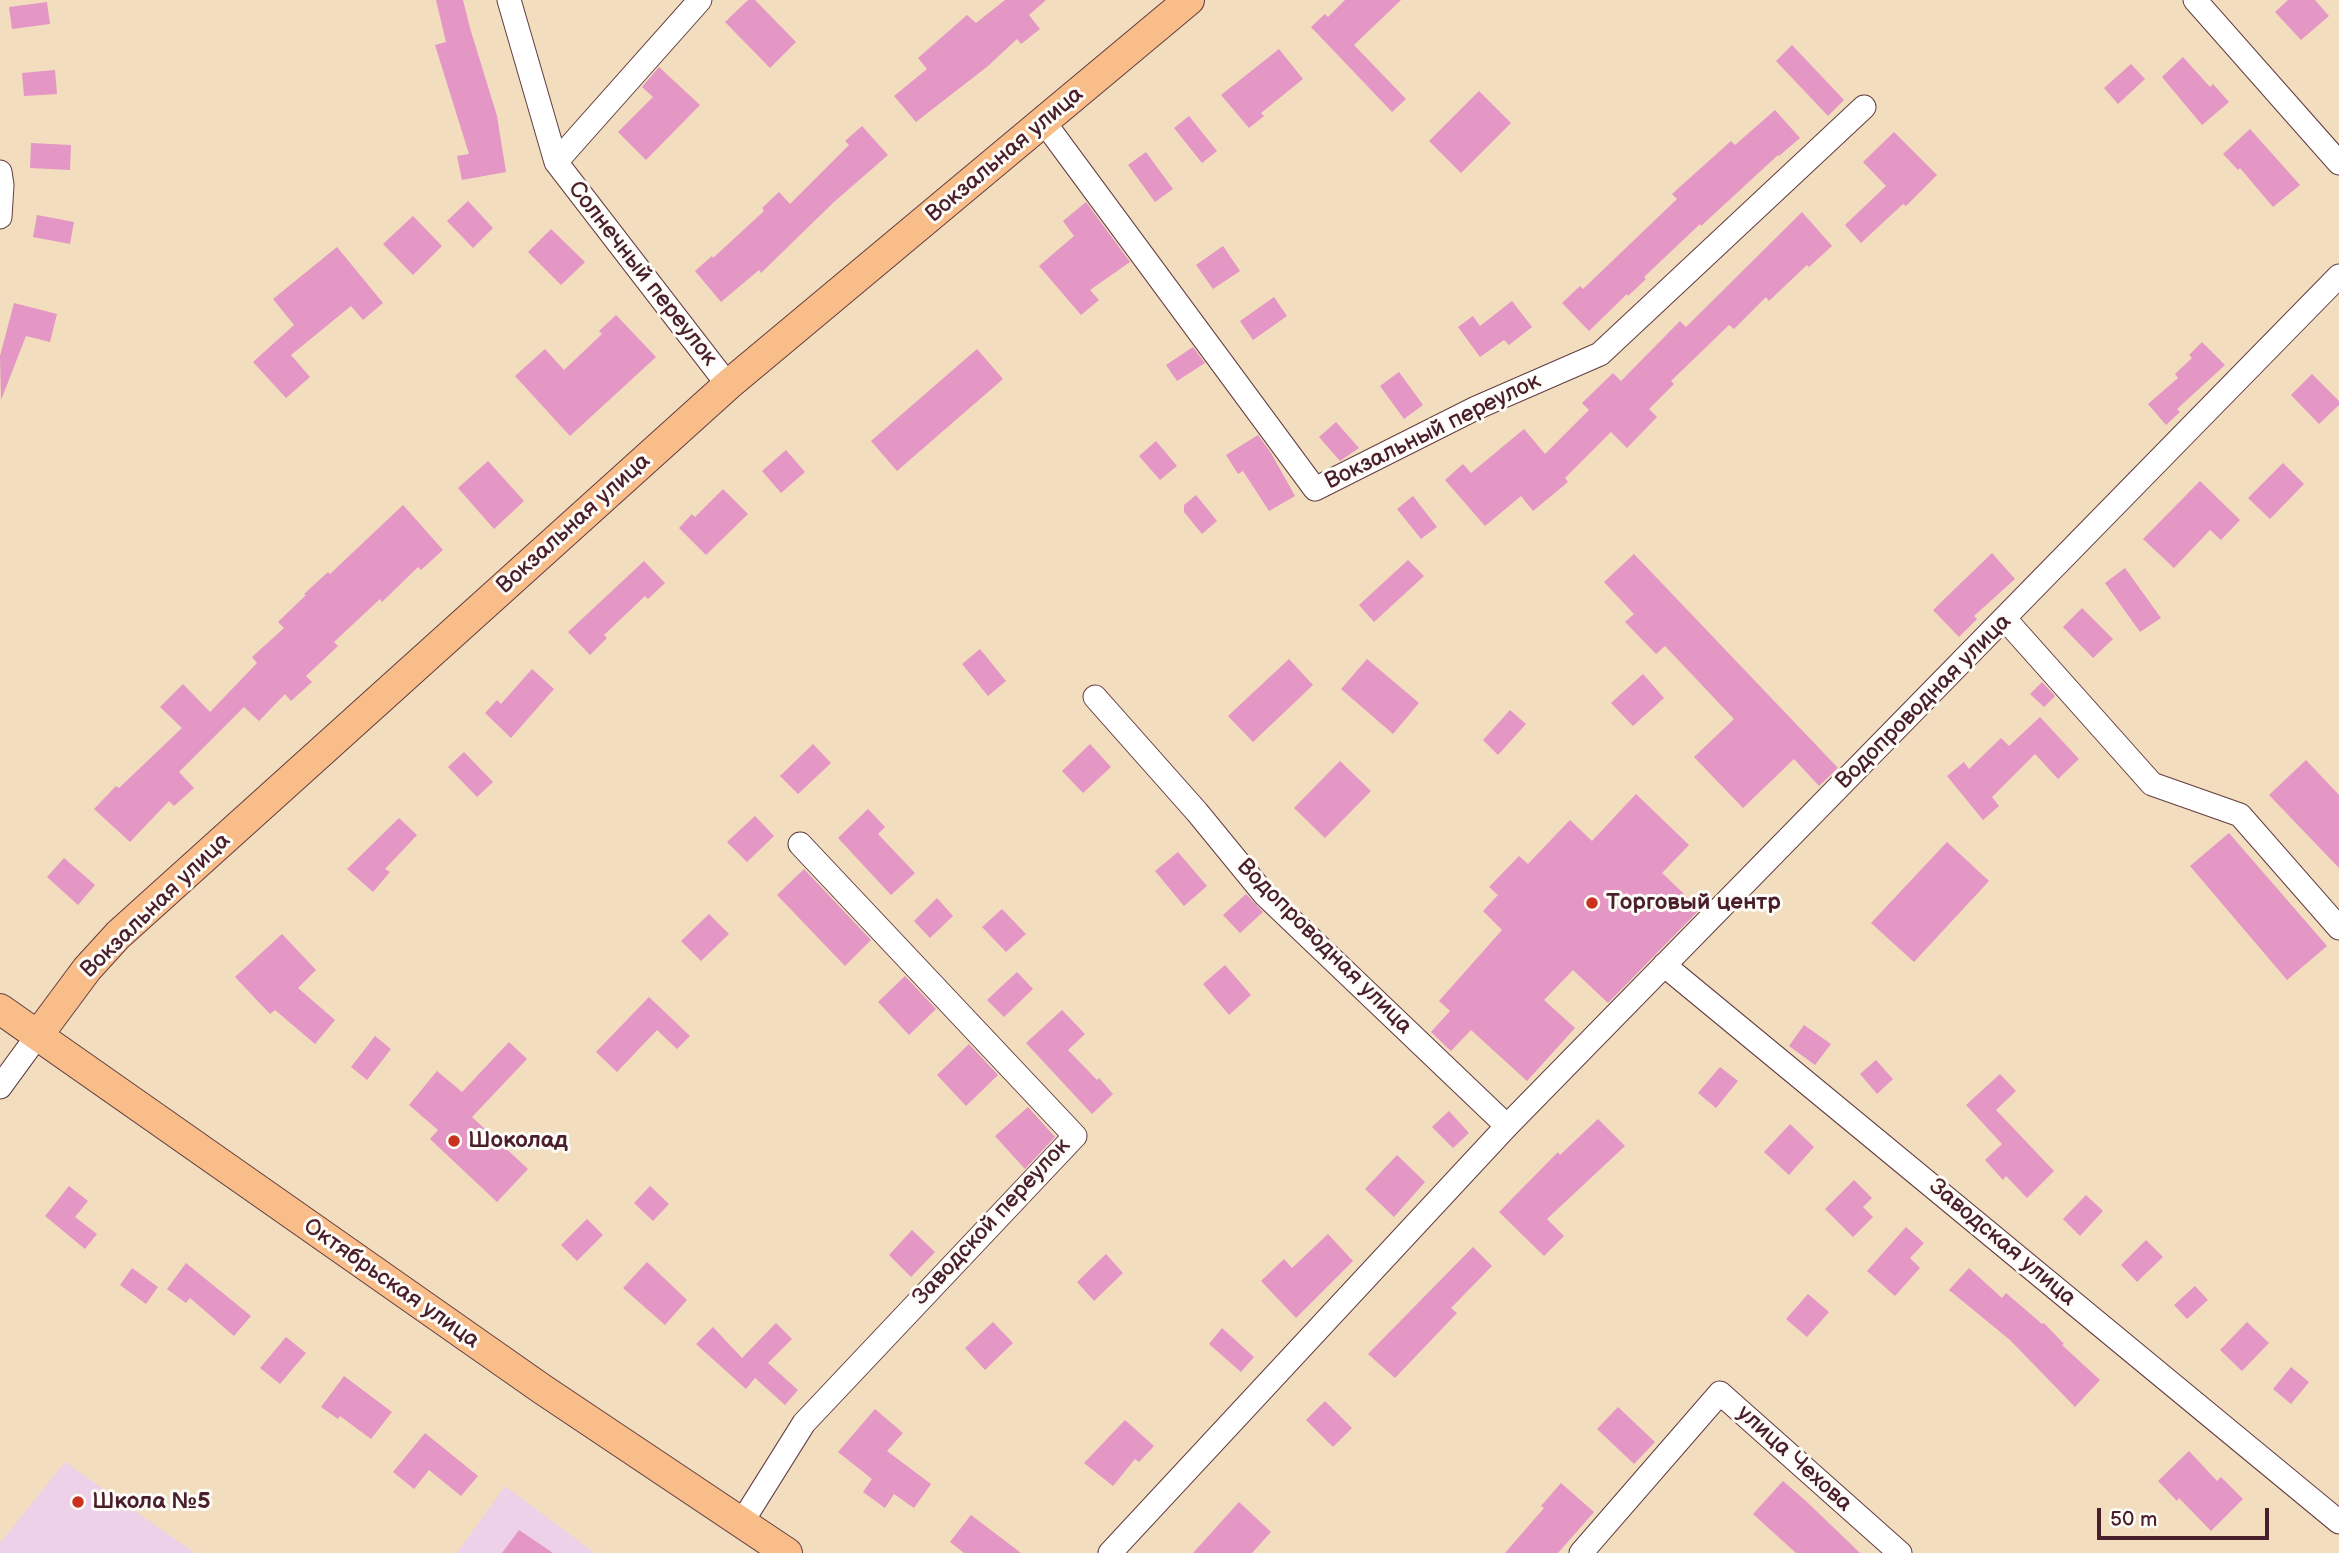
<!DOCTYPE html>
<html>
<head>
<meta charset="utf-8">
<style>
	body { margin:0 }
	#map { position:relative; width:2339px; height:1553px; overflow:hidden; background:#f2ddbf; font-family:"Balsamiq Sans",sans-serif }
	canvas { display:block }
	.scale { position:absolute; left:2097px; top:1508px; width:172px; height:32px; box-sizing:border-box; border:4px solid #4a1f2b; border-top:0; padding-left:9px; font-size:21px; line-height:24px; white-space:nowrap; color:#4a1f2b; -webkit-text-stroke:5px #fdfcf7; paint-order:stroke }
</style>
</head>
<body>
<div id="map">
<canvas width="2339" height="1553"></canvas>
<div class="scale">50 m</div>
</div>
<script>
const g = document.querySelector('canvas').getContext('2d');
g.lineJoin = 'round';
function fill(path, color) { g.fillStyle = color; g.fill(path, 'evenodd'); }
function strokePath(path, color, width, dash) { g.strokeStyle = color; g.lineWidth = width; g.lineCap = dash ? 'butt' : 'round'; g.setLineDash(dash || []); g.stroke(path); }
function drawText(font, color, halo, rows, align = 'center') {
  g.font = font + ' "Balsamiq Sans",sans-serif'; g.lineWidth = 6; g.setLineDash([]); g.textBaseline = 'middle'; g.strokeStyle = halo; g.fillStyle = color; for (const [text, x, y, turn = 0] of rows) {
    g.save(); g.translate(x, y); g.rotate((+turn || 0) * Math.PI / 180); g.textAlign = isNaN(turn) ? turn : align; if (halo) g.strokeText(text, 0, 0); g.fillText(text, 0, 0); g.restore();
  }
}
const built = new Path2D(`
	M 65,1462 L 195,1553 L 0,1553 L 0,1543 Z
	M 505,1486 L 595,1553 L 457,1553 Z`);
const building = new Path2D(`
	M 436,0 L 463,0 L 470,28 L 497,116 L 506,172 L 462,180 L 457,156 L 469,154 L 435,45 L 446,42 Z
	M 748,0 L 755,0 L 796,42 L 770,68 L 725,22 Z
	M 1005,0 L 1046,0 L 1029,15 L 1040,29 L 1021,44 L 1017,39 L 988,66 L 916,122 L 894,96 L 927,69 L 918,58 L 967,15 L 976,23 Z
	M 1345,0 L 1401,0 L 1354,45 L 1406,99 L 1392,112 L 1311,27 L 1325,14 L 1328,17 Z
	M 2288,0 L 2315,0 L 2329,16 L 2301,40 L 2275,12 Z
	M 47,2 L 50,24 L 12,29 L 9,7 Z
	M 1792,45 L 1844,100 L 1828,116 L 1776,61 Z
	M 1279,49 L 1303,79 L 1261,113 L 1264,116 L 1249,128 L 1221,95 Z
	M 2183,57 L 2210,87 L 2213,84 L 2229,102 L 2202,125 L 2162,77 Z
	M 2131,64 L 2145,79 L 2118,104 L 2104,88 Z
	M 659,67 L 700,105 L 646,160 L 618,132 L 653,97 L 642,87 Z
	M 55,70 L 57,94 L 24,96 L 22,73 Z
	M 1479,91 L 1511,123 L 1461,173 L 1429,141 Z
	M 1775,110 L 1800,138 L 1779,156 L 1778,155 L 1701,226 L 1700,224 L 1644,277 L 1646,279 L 1628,296 L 1627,294 L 1589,331 L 1562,303 L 1580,286 L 1583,289 L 1677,199 L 1672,194 L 1731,141 L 1735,145 Z
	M 1189,116 L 1217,151 L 1202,163 L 1174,128 Z
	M 862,126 L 888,155 L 834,202 L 761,273 L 759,270 L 721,302 L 695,271 L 712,256 L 713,258 L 764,211 L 762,208 L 779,192 L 790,204 L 849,145 L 845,141 Z
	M 2250,129 L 2300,185 L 2273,207 L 2240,168 L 2238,170 L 2223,154 Z
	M 1894,132 L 1937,175 L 1906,206 L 1903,204 L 1861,243 L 1845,225 L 1886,186 L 1863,162 Z
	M 31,143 L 71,145 L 70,170 L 30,168 Z
	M 1146,152 L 1173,189 L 1155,202 L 1128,165 Z
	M 468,201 L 493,228 L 473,248 L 447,221 Z
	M 1086,202 L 1130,262 L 1090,290 L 1099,300 L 1081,315 L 1039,266 L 1074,236 L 1063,221 Z
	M 1802,212 L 1832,246 L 1809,267 L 1807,265 L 1769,301 L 1766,297 L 1734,329 L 1729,325 L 1671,381 L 1674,384 L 1649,409 L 1657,417 L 1627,448 L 1611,432 L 1565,478 L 1568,482 L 1533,511 L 1521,496 L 1485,526 L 1445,480 L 1463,464 L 1471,473 L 1524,429 L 1545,454 L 1589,410 L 1582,403 L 1613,373 L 1621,381 L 1680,321 L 1686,327 Z
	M 37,215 L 74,222 L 70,244 L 33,237 Z
	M 413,216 L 442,246 L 413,275 L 383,244 Z
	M 551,229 L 585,262 L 561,285 L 528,252 Z
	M 1223,246 L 1240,271 L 1213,289 L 1196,265 Z
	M 337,247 L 383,303 L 363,320 L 351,306 L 291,355 L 310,377 L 286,398 L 253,362 L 294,325 L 273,299 Z
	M 1274,297 L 1287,316 L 1253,340 L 1240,321 Z
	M 1512,301 L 1532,327 L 1509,345 L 1504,340 L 1480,357 L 1458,327 L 1473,316 L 1480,326 Z
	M 14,303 L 57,314 L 50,342 L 26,336 L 1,400 L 0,356 Z
	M 616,315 L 656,357 L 570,436 L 515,376 L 545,349 L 564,370 L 602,334 L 599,331 Z
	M 2202,342 L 2225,365 L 2177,409 L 2180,412 L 2166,425 L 2148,404 L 2178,378 L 2175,374 L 2192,358 L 2189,355 Z
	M 1193,347 L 1205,363 L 1177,381 L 1166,365 Z
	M 977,349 L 1003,379 L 897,471 L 871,441 Z
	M 1399,372 L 1423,405 L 1404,419 L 1380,386 Z
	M 2312,374 L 2339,401 L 2339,405 L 2319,424 L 2291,395 Z
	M 1336,422 L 1359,448 L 1340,461 L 1319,437 Z
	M 1258,435 L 1271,453 L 1295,496 L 1269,511 L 1243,471 L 1238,474 L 1226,455 Z
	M 1156,441 L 1177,466 L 1160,480 L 1139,456 Z
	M 786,450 L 805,472 L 781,493 L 762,471 Z
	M 488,461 L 524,501 L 494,529 L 458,488 Z
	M 2283,463 L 2304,484 L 2270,519 L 2248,498 Z
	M 2200,481 L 2240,520 L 2221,540 L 2210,530 L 2174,568 L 2143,539 Z
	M 723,489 L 748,514 L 706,555 L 679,528 L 692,514 L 695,517 Z
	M 1196,495 L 1217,521 L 1202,534 L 1184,512 L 1184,505 Z
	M 1413,496 L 1437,527 L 1421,539 L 1397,509 Z
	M 403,505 L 443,550 L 421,570 L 418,567 L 382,602 L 380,599 L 334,642 L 338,646 L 306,676 L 312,682 L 291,701 L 285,694 L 259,721 L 244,707 L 179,772 L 194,788 L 174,806 L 169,801 L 130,842 L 94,809 L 116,786 L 119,788 L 182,728 L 160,707 L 183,684 L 210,712 L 257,663 L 252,657 L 284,628 L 278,622 L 306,595 L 304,594 L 328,572 L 330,574 Z
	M 1992,553 L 2015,579 L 1974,616 L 1977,619 L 1959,637 L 1933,610 Z
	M 1634,554 L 1838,768 L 1819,786 L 1794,759 L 1743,808 L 1694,757 L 1734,719 L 1665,646 L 1656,654 L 1625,622 L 1634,614 L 1604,582 Z
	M 1408,560 L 1424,576 L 1374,622 L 1359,605 Z
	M 644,561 L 665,583 L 648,599 L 645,596 L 604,635 L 607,638 L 590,655 L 568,632 Z
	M 2125,568 L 2161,618 L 2140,632 L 2105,583 Z
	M 2082,608 L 2113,639 L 2093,658 L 2063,627 Z
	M 980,649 L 1006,681 L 988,696 L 962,664 Z
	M 1289,659 L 1313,685 L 1253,742 L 1228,716 Z
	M 1367,659 L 1419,703 L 1393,734 L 1341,689 Z
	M 532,669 L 554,689 L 511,738 L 485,713 L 497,700 L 501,704 Z
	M 1643,674 L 1664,698 L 1633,726 L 1611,703 Z
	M 2042,682 L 2055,696 L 2044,707 L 2030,694 Z
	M 1510,710 L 1526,724 L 1498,755 L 1483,740 Z
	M 2040,717 L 2079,759 L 2058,779 L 2035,754 L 1992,797 L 1999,806 L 1983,820 L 1947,776 L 1964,762 L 1969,769 L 2001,738 L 2009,746 Z
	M 813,744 L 831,763 L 798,794 L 780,776 Z
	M 1090,744 L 1111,767 L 1083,793 L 1062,771 Z
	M 464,752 L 493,782 L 477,797 L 448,767 Z
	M 2306,760 L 2339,795 L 2339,868 L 2269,795 Z
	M 1340,761 L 1371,791 L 1325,838 L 1294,808 Z
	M 1636,794 L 1689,845 L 1662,873 L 1700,909 L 1608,1003 L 1573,970 L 1544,1000 L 1575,1028 L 1527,1081 L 1471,1030 L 1451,1051 L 1431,1032 L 1450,1011 L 1439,1001 L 1502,930 L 1483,911 L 1498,895 L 1489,887 L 1519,856 L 1528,864 L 1570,820 L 1592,841 Z
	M 868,809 L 885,827 L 878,834 L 915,873 L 891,895 L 838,838 Z
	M 755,816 L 774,836 L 747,862 L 727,842 Z
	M 399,818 L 417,835 L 385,869 L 390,872 L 373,892 L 347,869 Z
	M 2229,833 L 2327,946 L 2287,980 L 2190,866 Z
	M 1947,842 L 1989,881 L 1914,962 L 1871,923 Z
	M 1178,852 L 1207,886 L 1184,906 L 1155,871 Z
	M 64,858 L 95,885 L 78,905 L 47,877 Z
	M 804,869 L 871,940 L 845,966 L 777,895 Z
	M 1246,894 L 1263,912 L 1240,933 L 1223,915 Z
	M 937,898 L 953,916 L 930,938 L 914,921 Z
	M 1002,909 L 1026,934 L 1006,952 L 982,927 Z
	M 709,914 L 729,934 L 701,961 L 681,941 Z
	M 282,934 L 316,970 L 298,988 L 335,1020 L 315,1044 L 275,1010 L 270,1014 L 235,977 Z
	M 1225,965 L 1251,995 L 1229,1015 L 1203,984 Z
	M 1017,972 L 1033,989 L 1004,1017 L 987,1000 Z
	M 905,976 L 936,1009 L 909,1035 L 878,1002 Z
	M 649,997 L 690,1036 L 677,1049 L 657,1030 L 617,1072 L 596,1052 Z
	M 1062,1010 L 1085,1034 L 1068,1050 L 1097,1080 L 1099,1078 L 1113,1094 L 1092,1114 L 1026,1043 Z
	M 1804,1025 L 1831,1044 L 1815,1065 L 1789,1046 Z
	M 375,1036 L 391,1049 L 367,1080 L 351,1067 Z
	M 509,1042 L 527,1059 L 472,1117 L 528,1169 L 497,1202 L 430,1139 L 438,1130 L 409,1105 L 437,1071 L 462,1092 Z
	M 969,1044 L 998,1075 L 966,1106 L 937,1075 Z
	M 1876,1060 L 1893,1079 L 1877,1094 L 1860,1074 Z
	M 1720,1067 L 1738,1081 L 1716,1108 L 1698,1093 Z
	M 2000,1074 L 2016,1091 L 1996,1110 L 2054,1171 L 2027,1198 L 2006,1176 L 2003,1180 L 1985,1160 L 2002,1144 L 1966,1105 Z
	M 1028,1107 L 1055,1137 L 1025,1169 L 995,1136 Z
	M 1449,1111 L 1469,1133 L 1453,1148 L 1432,1127 Z
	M 1598,1119 L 1625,1146 L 1547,1219 L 1564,1236 L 1544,1256 L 1499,1212 L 1558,1152 L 1560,1155 Z
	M 1790,1124 L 1814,1147 L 1789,1175 L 1764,1152 Z
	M 1397,1155 L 1425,1182 L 1394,1217 L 1365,1189 Z
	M 1854,1180 L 1872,1198 L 1863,1207 L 1873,1217 L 1853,1237 L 1825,1209 Z
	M 69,1186 L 88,1201 L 75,1217 L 97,1234 L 85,1249 L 45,1216 Z
	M 650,1186 L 669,1204 L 653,1221 L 634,1203 Z
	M 2086,1195 L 2103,1211 L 2080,1236 L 2063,1219 Z
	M 587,1219 L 603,1235 L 577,1261 L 561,1245 Z
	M 1906,1227 L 1924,1243 L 1910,1258 L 1920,1268 L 1895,1296 L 1867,1271 Z
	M 912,1230 L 935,1252 L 911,1277 L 889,1255 Z
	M 1328,1234 L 1353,1261 L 1296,1318 L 1261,1281 L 1284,1259 L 1292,1268 Z
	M 2146,1240 L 2163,1257 L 2137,1282 L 2121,1265 Z
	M 1473,1247 L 1492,1266 L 1451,1308 L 1457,1313 L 1395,1378 L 1368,1354 Z
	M 1106,1254 L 1123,1273 L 1094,1301 L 1077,1282 Z
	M 647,1262 L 687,1300 L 665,1325 L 623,1288 Z
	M 186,1263 L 251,1316 L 234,1336 L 190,1298 L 186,1303 L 167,1289 Z
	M 132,1268 L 158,1287 L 146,1304 L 120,1285 Z
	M 1969,1268 L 2002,1298 L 2006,1293 L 2042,1324 L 2044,1323 L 2064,1344 L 2062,1345 L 2100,1380 L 2075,1407 L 2010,1340 L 1949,1290 Z
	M 2195,1286 L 2208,1300 L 2187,1319 L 2174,1305 Z
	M 1808,1294 L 1829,1312 L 1807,1337 L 1786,1319 Z
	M 993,1322 L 1013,1343 L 985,1370 L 965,1348 Z
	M 2247,1322 L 2269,1343 L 2242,1371 L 2220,1350 Z
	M 776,1323 L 792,1339 L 768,1363 L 798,1390 L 785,1405 L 755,1378 L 746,1389 L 696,1344 L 713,1327 L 742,1358 Z
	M 1222,1328 L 1254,1357 L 1241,1372 L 1209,1344 Z
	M 286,1337 L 306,1353 L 280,1384 L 260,1368 Z
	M 2291,1367 L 2309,1382 L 2291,1404 L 2273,1389 Z
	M 344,1376 L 392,1412 L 371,1439 L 340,1416 L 338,1419 L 321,1407 Z
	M 1325,1401 L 1352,1428 L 1333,1447 L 1306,1420 Z
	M 1618,1407 L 1655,1442 L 1634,1464 L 1597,1429 Z
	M 875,1409 L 903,1433 L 887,1451 L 931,1484 L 914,1508 L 894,1494 L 885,1508 L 863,1492 L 872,1479 L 838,1452 Z
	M 1125,1420 L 1154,1446 L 1139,1462 L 1135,1459 L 1113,1486 L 1084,1463 Z
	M 425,1433 L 478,1476 L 461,1496 L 429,1470 L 414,1489 L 393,1472 Z
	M 2189,1451 L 2217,1481 L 2221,1477 L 2243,1499 L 2211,1531 L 2179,1498 L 2177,1501 L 2158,1481 Z
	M 1783,1481 L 1807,1502 L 1860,1553 L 1796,1553 L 1753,1514 Z
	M 1561,1483 L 1594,1512 L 1558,1553 L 1505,1553 L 1544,1508 L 1541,1506 Z
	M 1239,1502 L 1271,1532 L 1252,1553 L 1193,1553 Z
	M 971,1515 L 1021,1553 L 964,1553 L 950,1542 Z
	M 519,1530 L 553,1553 L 502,1553 Z`);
const minor = new Path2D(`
	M 509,0 L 556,162 L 728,385
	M 2195,0 L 2339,163
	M 1044,122 L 1315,489 L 1476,408 L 1600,354 L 1864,107
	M 556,162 L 700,0
	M 0,172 L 2,185 L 0,217
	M 2005,619 L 2152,784 L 2240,815 L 2339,928
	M 1095,697 L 1197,812 L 1265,895 L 1507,1126
	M 1664,965 L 2339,1522
	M 0,1087 L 38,1035
	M 742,1522 L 804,1423 L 1075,1136 L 800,844
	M 1110,1553 L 1507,1126 L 2339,276
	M 1581,1553 L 1720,1393 L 1900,1553`);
const major = new Path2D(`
	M 0,1009 L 542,1389 L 787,1553
	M 38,1035 L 87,969 L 118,935 L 728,385 L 1189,0`);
const markers = [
	[1592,903,7,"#c8321e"],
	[454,1141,7,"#c8321e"],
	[78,1502,7,"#c8321e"]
];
const streetNames = [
	["Вокзальная улица",1005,155,-40],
	["Солнечный переулок",642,274,52],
	["Вокзальный переулок",1433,432,-26],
	["Вокзальная улица",574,524,-42],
	["Водопроводная улица",1924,702,-45],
	["Вокзальная улица",156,906,-44],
	["Водопроводная улица",1324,947,45],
	["Заводской переулок",992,1222,-47],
	["Заводская улица",2002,1243,40],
	["Октябрьская улица",391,1284,35],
	["улица Чехова",1794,1459,42]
];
const poiNames = [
	["Торговый центр",1606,903],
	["Шоколад",468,1141],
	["Школа №5",92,1502]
];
fill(built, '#edd1e9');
fill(building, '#e496c4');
strokePath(minor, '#633c41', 25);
strokePath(major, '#633c41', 32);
strokePath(minor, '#fff', 23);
strokePath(major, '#f8bd88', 30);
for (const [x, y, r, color] of markers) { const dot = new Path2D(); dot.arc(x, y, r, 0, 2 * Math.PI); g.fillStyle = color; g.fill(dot); strokePath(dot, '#fdfcf7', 2.5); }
drawText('23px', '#4a1f2b', '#fdfcf7', streetNames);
drawText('bold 23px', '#4a1f2b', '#fdfcf7', poiNames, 'left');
</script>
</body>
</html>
